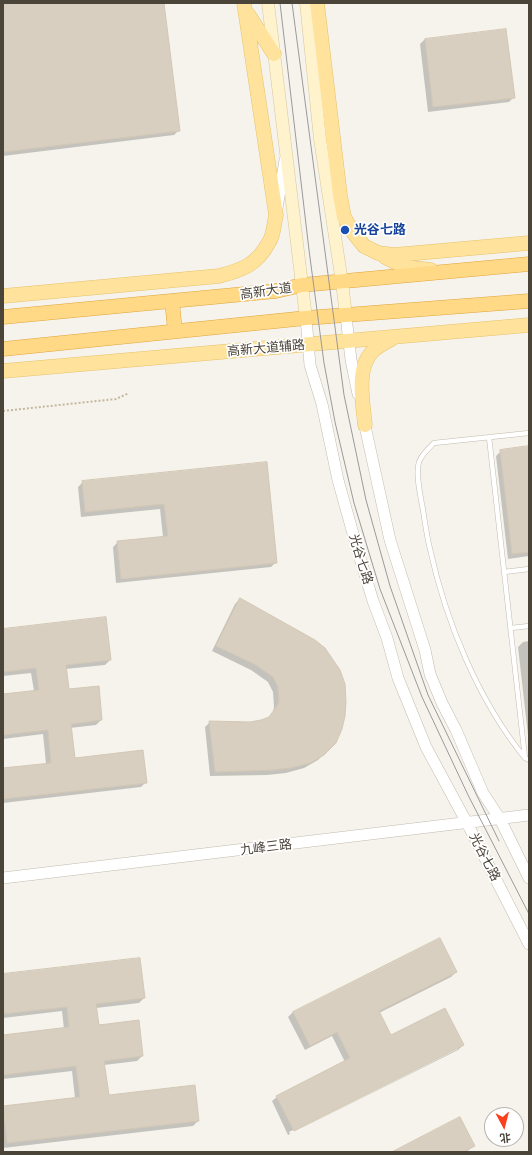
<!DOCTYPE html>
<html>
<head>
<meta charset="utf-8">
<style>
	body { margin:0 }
	#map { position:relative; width:532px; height:1155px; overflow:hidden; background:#f6f3ec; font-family:Barlow,"Noto Sans SC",sans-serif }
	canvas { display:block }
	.frame { position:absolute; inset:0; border:4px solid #4b4439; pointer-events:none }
	.north { position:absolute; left:484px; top:1107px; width:40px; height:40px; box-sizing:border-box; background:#fff; border:1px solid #b7b4b0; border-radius:50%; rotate:173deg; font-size:11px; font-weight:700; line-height:16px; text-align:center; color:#4b4439 }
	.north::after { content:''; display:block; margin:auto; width:14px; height:18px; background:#fc3f1d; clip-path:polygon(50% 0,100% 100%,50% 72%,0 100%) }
</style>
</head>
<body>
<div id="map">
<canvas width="532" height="1155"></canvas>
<div class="frame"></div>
<div class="north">北</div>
</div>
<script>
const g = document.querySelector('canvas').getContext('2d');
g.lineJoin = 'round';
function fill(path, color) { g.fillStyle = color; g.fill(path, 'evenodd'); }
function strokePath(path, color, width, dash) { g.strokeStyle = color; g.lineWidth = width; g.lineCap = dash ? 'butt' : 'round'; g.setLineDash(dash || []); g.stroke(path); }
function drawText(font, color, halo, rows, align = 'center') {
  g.font = font + ' Barlow,"Noto Sans SC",sans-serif'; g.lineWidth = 3.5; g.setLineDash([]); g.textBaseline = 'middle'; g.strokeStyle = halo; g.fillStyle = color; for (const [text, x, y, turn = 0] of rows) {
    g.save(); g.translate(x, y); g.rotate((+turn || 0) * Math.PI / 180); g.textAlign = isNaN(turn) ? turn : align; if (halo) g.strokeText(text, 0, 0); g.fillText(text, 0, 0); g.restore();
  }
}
const shadow = new Path2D(`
	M 3,3 L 163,3 L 179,130 L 174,135 L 3,156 Z
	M 425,39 L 514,97 L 509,102 L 428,112 L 420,44 Z
	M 529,447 L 529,556 L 508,559 L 496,456 L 501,451 Z
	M 266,463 L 276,562 L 271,567 L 116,583 L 113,547 L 118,542 L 163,537 L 160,509 L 81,517 L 78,487 L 83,482 Z
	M 240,599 L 335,742 L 318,760 L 304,768 L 286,773 L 267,775 L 210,776 L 205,727 L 210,722 L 250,723 L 261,721 L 268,718 L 273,712 L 274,707 L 273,692 L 268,682 L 251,670 L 212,651 L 235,604 Z
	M 3,630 L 110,660 L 105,665 L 65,669 L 68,690 L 101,720 L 96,725 L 70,728 L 74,759 L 146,782 L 141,787 L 3,803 L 3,769 L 46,764 L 43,734 L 3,739 L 3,695 L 34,691 L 31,673 L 3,676 Z
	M 529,641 L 529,744 L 518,647 L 523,642 Z
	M 456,972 L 451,977 L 379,1013 L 391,1036 L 463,1045 L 458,1050 L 288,1135 L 272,1101 L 277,1097 L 345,1062 L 332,1036 L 305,1050 L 288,1017 L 293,1012 ZM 458,1047 L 458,1049 L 290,1134 L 289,1132 Z
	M 3,975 L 144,998 L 139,1003 L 96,1008 L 98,1026 L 142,1056 L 137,1061 L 104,1065 L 108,1097 L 198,1121 L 193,1126 L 3,1148 L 4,1107 L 75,1098 L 72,1071 L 3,1079 L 3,1036 L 64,1029 L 62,1011 L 3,1018 Z
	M 474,1146 L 466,1152 L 394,1152 Z`);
const building = new Path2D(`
	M 3,3 L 164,3 L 180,131 L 3,152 Z
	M 506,29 L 515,98 L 433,107 L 425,39 Z
	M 529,446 L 529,552 L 512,554 L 500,450 Z
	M 267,462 L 277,563 L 121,579 L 117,541 L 168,536 L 164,504 L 85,512 L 82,481 Z
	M 240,598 L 315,640 L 325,648 L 340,670 L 345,684 L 346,702 L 345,716 L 342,729 L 336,743 L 324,755 L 310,763 L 291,768 L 272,770 L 215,772 L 209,721 L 250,722 L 261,720 L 269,717 L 277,706 L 279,702 L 278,687 L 273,677 L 256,665 L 216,646 Z
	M 106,617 L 111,660 L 66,665 L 69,689 L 99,686 L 102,720 L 71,724 L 75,758 L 143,750 L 147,783 L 3,799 L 3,768 L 51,763 L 48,730 L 3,735 L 3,694 L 39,690 L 36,668 L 3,672 L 3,629 Z
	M 440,938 L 457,972 L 379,1011 L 391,1035 L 445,1008 L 464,1045 L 294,1131 L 276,1096 L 350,1058 L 337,1032 L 310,1046 L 293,1012 Z
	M 140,958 L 145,998 L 96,1004 L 99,1025 L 139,1020 L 143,1056 L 104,1061 L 109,1095 L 195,1085 L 199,1121 L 7,1143 L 3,1106 L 80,1097 L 76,1066 L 3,1075 L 3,1035 L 69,1027 L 67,1007 L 3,1014 L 3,974 Z
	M 460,1117 L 475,1146 L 463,1152 L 392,1152 Z`);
const path = new Path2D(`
	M 3,411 L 116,399 L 129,393`);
const service = new Path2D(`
	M 529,433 L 434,443 C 428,449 422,454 419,462 C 415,474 421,498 423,510 C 425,523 427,537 430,549 C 446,622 478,700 525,758 L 529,760
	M 489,437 L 525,758
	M 504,572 L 529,569
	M 511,628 L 529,626`);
const tertiary = new Path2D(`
	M 277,208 L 285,160
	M 346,316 L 351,360 L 358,394
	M 306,318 L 310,365 L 322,404 L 338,480 L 357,548 L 373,601 L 387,638 L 398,678 L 426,747 L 467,823 L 529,944
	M 363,417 L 390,540 L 425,650 L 430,674 L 442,703 L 456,730 L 483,793 L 500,819 L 529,878
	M 3,878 L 529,815`);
const secondary = new Path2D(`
	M 268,3 L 306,318
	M 306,3 L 320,139 L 342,282 L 346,316`);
const primary = new Path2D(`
	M 317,3 L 340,195 L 344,217 L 352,231 L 364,246 L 378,253 L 394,255 L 529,243
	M 248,14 L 274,54
	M 385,257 L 405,267 L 431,270
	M 3,296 L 219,276 C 242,270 257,265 269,242 C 274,235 274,223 276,215 L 244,3
	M 3,371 L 529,325
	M 365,425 C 363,402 355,367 374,350 C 379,345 387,342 393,338`);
const trunk = new Path2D(`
	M 172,301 L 175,331
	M 3,317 L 276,291 L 302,285 L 529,264
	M 3,349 L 306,318 L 529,301`);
const tram = new Path2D(`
	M 280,3 L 309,250 L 324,363 L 335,422 L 354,503 L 380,589 L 422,697 L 468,795 L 529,914
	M 292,3 L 344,395 L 366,500 L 390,586 L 428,695 L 499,841`);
const markers = [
	[345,230,5,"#1a4fb4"]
];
const transitNames = [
	["光谷七路",354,230]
];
const streetNames = [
	["高新大道",266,291,-8],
	["高新大道辅路",266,348,-5],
	["光谷七路",361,559,73],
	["九峰三路",266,847,-7],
	["光谷七路",485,857,63]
];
fill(shadow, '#0003');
fill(building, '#d8cfc1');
strokePath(building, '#d3c7b4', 1);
strokePath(service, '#c2bbae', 5.5);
strokePath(tertiary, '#c2bbae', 12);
strokePath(secondary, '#d6c79b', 13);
strokePath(primary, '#e6c16a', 15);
strokePath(trunk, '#e0a43c', 15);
strokePath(path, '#c4b79f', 2, [2, 2]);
strokePath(service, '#fff', 4.5);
strokePath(tertiary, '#fff', 11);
strokePath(secondary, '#fff3cd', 12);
strokePath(primary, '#ffe39c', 14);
strokePath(trunk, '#ffd985', 14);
strokePath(tram, '#9a9a9a', 1);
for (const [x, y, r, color] of markers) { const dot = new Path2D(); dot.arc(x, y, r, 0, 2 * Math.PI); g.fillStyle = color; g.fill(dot); strokePath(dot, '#fff', 1.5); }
drawText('bold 13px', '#164399', '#fff', transitNames, 'left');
drawText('13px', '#4b4439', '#fff', streetNames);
</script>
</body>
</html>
